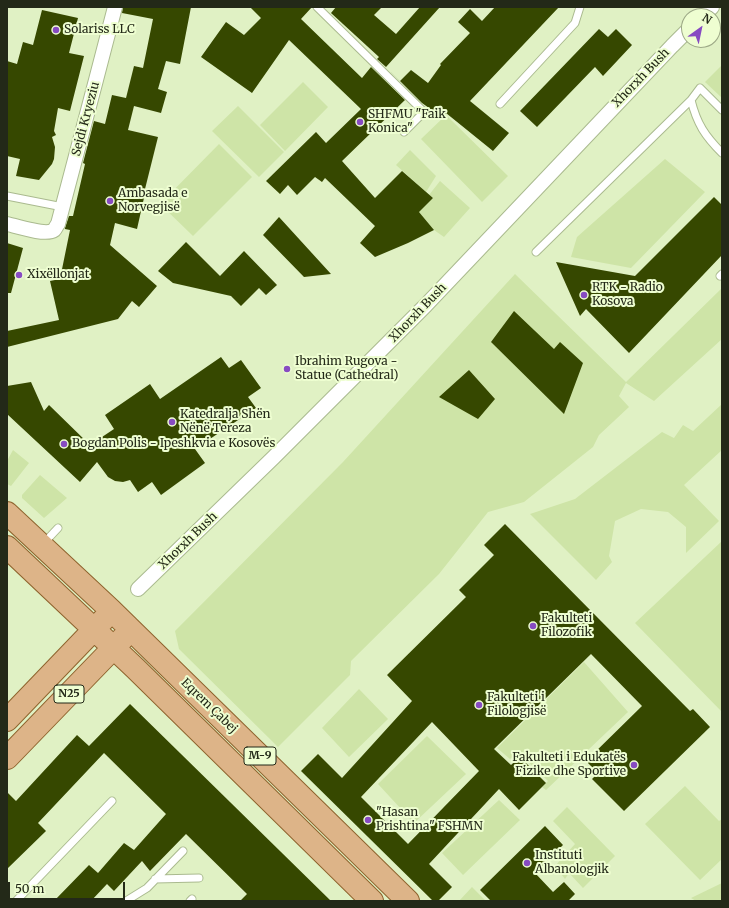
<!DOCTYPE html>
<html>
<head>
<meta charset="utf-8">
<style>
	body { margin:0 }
	#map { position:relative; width:729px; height:908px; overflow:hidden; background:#e0f1c4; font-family:Merriweather,serif }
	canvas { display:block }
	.frame { position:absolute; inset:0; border:8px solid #232918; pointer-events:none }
	.north { position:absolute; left:681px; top:8px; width:40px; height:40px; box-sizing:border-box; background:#eefed1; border:1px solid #9da987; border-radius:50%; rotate:33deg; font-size:11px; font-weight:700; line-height:16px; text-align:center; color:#232918 }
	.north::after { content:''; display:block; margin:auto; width:14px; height:18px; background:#874bc2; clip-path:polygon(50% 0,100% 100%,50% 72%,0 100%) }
	.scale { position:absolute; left:8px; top:882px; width:117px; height:18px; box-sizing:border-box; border:2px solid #232918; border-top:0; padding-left:5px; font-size:12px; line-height:14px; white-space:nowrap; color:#232918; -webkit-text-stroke:3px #eefed1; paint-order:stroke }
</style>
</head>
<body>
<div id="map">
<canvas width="729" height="908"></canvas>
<div class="frame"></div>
<div class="north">N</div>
<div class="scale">50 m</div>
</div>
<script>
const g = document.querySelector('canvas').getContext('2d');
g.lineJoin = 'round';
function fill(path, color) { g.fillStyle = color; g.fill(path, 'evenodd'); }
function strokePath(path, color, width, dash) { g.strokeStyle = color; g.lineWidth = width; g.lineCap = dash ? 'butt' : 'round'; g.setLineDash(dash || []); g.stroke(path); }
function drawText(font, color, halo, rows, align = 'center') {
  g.font = font + ' Merriweather,serif'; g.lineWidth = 4; g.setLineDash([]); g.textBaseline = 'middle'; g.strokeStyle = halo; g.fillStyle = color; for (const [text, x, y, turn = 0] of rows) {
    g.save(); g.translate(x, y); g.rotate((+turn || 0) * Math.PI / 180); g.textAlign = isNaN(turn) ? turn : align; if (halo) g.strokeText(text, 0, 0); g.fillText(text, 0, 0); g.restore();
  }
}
const green = new Path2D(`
	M 722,65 L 722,98 L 705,82 Z
	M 303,82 L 328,107 L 285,151 L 260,125 Z
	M 238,106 L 284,152 L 259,177 L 212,131 Z
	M 446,115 L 508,176 L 482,202 L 421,139 Z
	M 219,144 L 252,177 L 193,236 L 160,204 Z
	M 410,150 L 436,176 L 426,192 L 396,165 Z
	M 665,159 L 705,192 L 631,268 L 571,257 L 577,237 Z
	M 440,181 L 470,208 L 444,237 L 434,230 L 419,212 L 433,198 L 429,195 Z
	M 515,274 L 626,382 L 722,288 L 722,339 L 654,401 L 626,383 L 619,396 L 629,407 L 599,435 L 593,447 L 524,502 L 488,512 L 439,574 L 351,661 L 350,675 L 278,747 L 179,649 L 175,631 L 343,462 Z
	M 722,404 L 722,450 L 684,485 L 719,521 L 686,553 L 686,527 L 668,512 L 641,509 L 615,521 L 609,556 L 612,562 L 596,580 L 530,514 L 575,499 L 662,432 L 674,438 L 683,425 L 693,431 Z
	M 13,450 L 29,463 L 11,486 L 7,484 L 7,461 Z
	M 40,475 L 67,498 L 44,518 L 22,498 L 22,495 Z
	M 722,541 L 722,712 L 635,623 Z
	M 584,662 L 628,712 L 546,790 L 542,787 L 548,781 L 518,752 L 510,759 L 497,748 Z
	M 359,689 L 388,719 L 349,757 L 322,728 Z
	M 427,736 L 466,774 L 414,823 L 378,784 Z
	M 685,786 L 719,821 L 722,819 L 722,859 L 700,880 L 645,824 Z
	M 499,800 L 520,820 L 463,875 L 442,853 Z
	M 567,807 L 615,856 L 583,888 L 569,873 L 565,879 L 555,866 L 575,844 L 553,821 Z
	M 722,883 L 722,901 L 696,901 L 691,898 Z
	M 472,887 L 486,901 L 459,901 Z`);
const building = new Path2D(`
	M 123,7 L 191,7 L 180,64 L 166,61 L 158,89 L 167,92 L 161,113 L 134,106 L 128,130 L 158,137 L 145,189 L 146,189 L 137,229 L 115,223 L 110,245 L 157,286 L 139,307 L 132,301 L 118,319 L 7,347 L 7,331 L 59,320 L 50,281 L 60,279 L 70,230 L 65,229 L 65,228 L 69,216 L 73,216 L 85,164 L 83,163 L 94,121 L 105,124 L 112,95 L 126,98 L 134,66 L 143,68 L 153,19 L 122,13 Z
	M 250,7 L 312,7 L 301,19 L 362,78 L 371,67 L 405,100 L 342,161 L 375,198 L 402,171 L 433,198 L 419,212 L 434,230 L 408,243 L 375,257 L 360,243 L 375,226 L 325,178 L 322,182 L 315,177 L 297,195 L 288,185 L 280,194 L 266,181 L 316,132 L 326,143 L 361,109 L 289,40 L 252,93 L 201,57 L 226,22 L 244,35 L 261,18 Z
	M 336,7 L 382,7 L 374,15 L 396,34 L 420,7 L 440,7 L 386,67 L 377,59 L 379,57 L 331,13 Z
	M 495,7 L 559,7 L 470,101 L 509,133 L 493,151 L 446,113 L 443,118 L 422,103 L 390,71 L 400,81 L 411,70 L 428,83 L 441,65 L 440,64 L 470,33 L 458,22 L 470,9 L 482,21 Z
	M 42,10 L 78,18 L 69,53 L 84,56 L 70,111 L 58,108 L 54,131 L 56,135 L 52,137 L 55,147 L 54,159 L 52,164 L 39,180 L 16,176 L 20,159 L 7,156 L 7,61 L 17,64 L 23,42 L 33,45 Z
	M 599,29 L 608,37 L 616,29 L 632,45 L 603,76 L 595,67 L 537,127 L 520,111 Z
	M 714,197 L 722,205 L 722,255 L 629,353 L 586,309 L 580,316 L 556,262 L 635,276 Z
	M 279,217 L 331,274 L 304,277 L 263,235 Z
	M 186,242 L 220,276 L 244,251 L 277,285 L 266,295 L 259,288 L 241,306 L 231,296 L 173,283 L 158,271 Z
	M 7,243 L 23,248 L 11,293 L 7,293 Z
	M 514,311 L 554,349 L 560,342 L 583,363 L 564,414 L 491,342 Z
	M 221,357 L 229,368 L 241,360 L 261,388 L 248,397 L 256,408 L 195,449 L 205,463 L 161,495 L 152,482 L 138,492 L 130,480 L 123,482 L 115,481 L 108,477 L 97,462 L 80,482 L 7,414 L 7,386 L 31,382 L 44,411 L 49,405 L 90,445 L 114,429 L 105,415 L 150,384 L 160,399 Z
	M 469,370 L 495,399 L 478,419 L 439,397 Z
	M 505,524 L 690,711 L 693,709 L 710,727 L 624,811 L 592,779 L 598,773 L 586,761 L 642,706 L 591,654 L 494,749 L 511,765 L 520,757 L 546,783 L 519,810 L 499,789 L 429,864 L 452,887 L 438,901 L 433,901 L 301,771 L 318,754 L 342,778 L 412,701 L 387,675 L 466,597 L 459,590 L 494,555 L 484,545 ZM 432,722 L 479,771 L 408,844 L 361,797 Z
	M 130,704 L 230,802 L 331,901 L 240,901 L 247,894 L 186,834 L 150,871 L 142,861 L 114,891 L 107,884 L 91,901 L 54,901 L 89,865 L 98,873 L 124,843 L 134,850 L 166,814 L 104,753 L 38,823 L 46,831 L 7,869 L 7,792 L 16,801 L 77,735 L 89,746 Z
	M 545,826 L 563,845 L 535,873 L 553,892 L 564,882 L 575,894 L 568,901 L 491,901 L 480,890 Z`);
const lane = new Path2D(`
	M 317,7 L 424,112 L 404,132
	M 500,104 L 575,23 L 580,7
	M 722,110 L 700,88 L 691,100 C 697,124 705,136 722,153
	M 7,196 L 63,207
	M 536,252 L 691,100
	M 720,276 L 722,274
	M 43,544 L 58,528
	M 155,879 L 199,878
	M 16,901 L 112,801
	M 126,901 L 147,888 L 183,851
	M 190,901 L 192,899`);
const street = new Path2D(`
	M 703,16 L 712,7
	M 7,224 C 16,226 46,236 54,230 C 56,228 56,226 58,224 L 96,80 L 115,7
	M 138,589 L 274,457 L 426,305 L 672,46 L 689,29`);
const primary = new Path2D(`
	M 7,513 L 112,611 L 408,901
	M 7,547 L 135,668 L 372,901
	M 7,720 L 104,619
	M 7,758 L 123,638`);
const markers = [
	[56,30,4,"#874bc2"],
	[360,122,4,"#874bc2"],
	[110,201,4,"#874bc2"],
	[19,275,4,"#874bc2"],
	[584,295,4,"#874bc2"],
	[287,369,4,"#874bc2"],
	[172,422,4,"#874bc2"],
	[64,444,4,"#874bc2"],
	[533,626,4,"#874bc2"],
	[479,705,4,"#874bc2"],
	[634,765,4,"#874bc2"],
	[368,820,4,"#874bc2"],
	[527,863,4,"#874bc2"]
];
const shields = [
	[69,694,30],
	[260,756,32]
];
const shieldNames = [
	["N25",69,694],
	["M-9",260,756]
];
const poiNames = [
	["Solariss LLC",64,30],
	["SHFMU \"Faik",368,115],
	["Konica\"",368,129],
	["Ambasada e",118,194],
	["Norvegjisë",118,208],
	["Xixëllonjat",27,275],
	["RTK - Radio",592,288],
	["Kosova",592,302],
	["Ibrahim Rugova -",295,362],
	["Statue (Cathedral)",295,376],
	["Katedralja Shën",180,415],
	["Nënë Tereza",180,429],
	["Bogdan Polis - Ipeshkvia e Kosovës",72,444],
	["Fakulteti",541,619],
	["Filozofik",541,633],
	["Fakulteti i",487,698],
	["Filologjisë",487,712],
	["Fakulteti i Edukatës",626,758,"right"],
	["Fizike dhe Sportive",626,772,"right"],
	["\"Hasan",376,813],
	["Prishtina\" FSHMN",376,827],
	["Instituti",535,856],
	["Albanologjik",535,870]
];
const streetNames = [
	["Xhorxh Bush",641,78,-46],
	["Sejdi Kryeziu",86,119,-75],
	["Xhorxh Bush",418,313,-46],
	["Xhorxh Bush",188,541,-44],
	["Eqrem Çabej",209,706,44]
];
fill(green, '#cee4a7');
fill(building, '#364800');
strokePath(lane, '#aaba8f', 9);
strokePath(street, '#aaba8f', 16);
strokePath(primary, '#8e632d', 24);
strokePath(lane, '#fff', 7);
strokePath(street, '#fff', 14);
strokePath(primary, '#ddb488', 22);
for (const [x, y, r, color] of markers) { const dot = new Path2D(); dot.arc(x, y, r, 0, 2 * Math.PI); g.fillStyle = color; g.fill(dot); strokePath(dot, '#eefed1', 1.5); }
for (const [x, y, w] of shields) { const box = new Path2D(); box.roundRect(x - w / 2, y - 9, w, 18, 3); g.fillStyle = '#eefed1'; g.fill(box); strokePath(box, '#232918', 1); }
drawText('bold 11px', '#232918', null, shieldNames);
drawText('12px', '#232918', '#eefed1', poiNames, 'left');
drawText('12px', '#232918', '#eefed1', streetNames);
</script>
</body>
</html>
